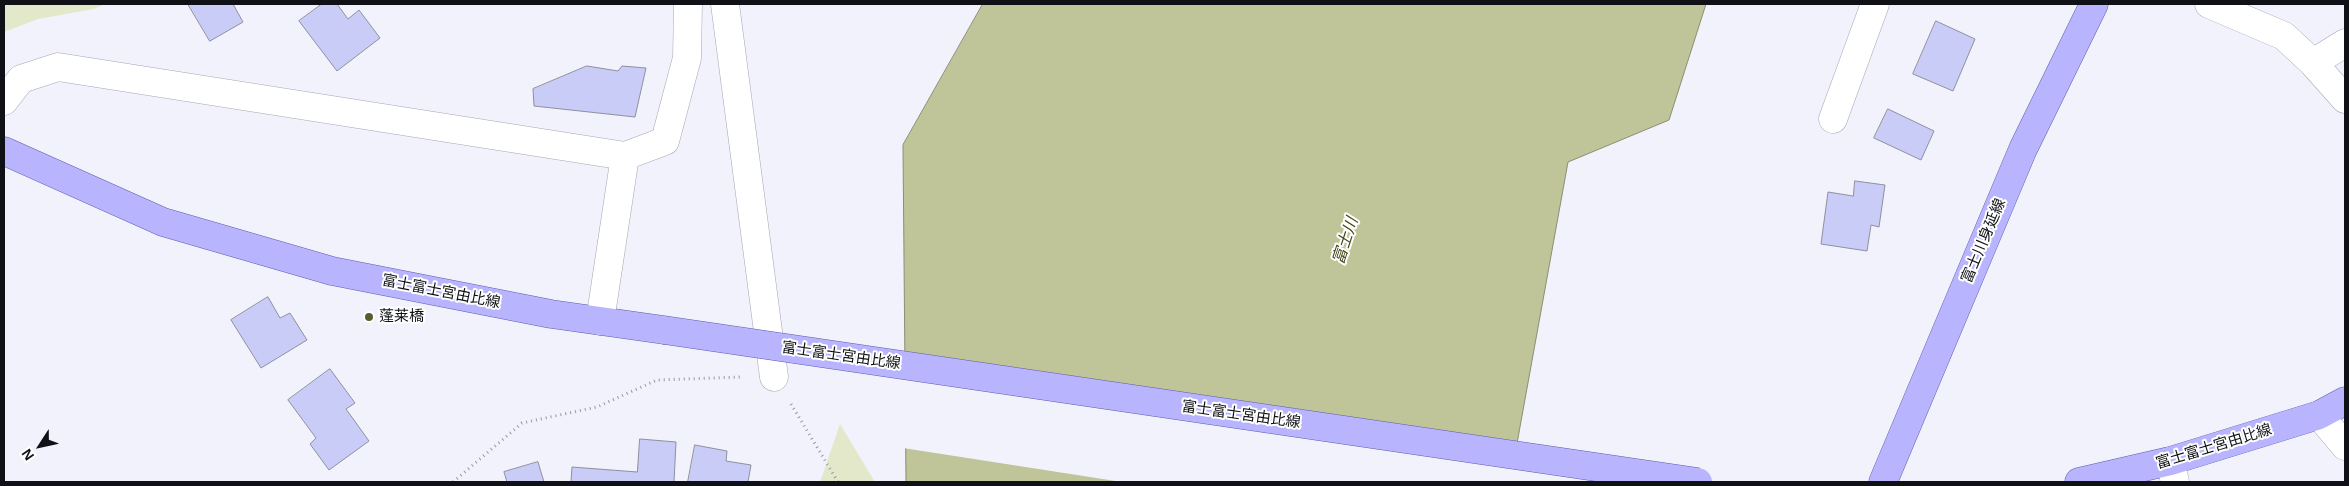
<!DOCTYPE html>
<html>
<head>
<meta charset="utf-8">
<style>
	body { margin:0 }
	#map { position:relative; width:2349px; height:486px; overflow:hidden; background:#f1f2fc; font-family:Arial,sans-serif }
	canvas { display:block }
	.frame { position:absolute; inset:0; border:5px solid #101116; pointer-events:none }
	.north { position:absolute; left:15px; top:421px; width:50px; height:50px; -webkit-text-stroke:4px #fff; paint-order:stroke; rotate:235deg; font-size:14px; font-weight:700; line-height:20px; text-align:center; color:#101116 }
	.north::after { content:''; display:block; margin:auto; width:18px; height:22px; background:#101116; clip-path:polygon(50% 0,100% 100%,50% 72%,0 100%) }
</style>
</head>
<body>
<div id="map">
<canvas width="2349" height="486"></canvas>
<div class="frame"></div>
<div class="north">N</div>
</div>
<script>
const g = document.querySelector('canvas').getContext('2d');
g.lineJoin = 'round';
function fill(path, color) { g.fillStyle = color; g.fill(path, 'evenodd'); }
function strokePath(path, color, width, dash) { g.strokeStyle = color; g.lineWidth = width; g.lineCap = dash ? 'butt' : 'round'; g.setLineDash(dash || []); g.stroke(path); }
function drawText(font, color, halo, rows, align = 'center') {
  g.font = font + ' Arial,"Noto Sans JP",sans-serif'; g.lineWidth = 4; g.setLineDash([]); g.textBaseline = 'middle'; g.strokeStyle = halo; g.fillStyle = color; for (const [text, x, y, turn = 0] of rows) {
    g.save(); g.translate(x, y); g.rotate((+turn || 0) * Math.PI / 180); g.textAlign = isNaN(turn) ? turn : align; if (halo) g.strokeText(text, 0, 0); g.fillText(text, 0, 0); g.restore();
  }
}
const green = new Path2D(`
	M 4,4 L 105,4 L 94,9 L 38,19 L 4,32 Z
	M 840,424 L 875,482 L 820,482 Z`);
const water = new Path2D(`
	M 983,4 L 1706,4 L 1669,120 L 1568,162 L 1510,482 L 906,482 L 903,145 Z`);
const pier = new Path2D(`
	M 902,365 L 1517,456 L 1512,482 L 1122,482 L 903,448 Z`);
const building = new Path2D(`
	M 188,4 L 233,4 L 243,22 L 210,41 Z
	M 322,4 L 337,4 L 348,19 L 359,10 L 380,38 L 337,71 L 299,21 Z
	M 1936,21 L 1975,39 L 1953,91 L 1913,74 Z
	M 587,66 L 618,71 L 622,66 L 646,68 L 635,117 L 534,106 L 533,89 Z
	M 1888,109 L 1934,131 L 1921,160 L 1874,138 Z
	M 1855,181 L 1885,185 L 1879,227 L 1871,225 L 1867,251 L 1821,244 L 1828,192 L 1853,196 Z
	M 268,297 L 280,318 L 290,313 L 307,340 L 261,368 L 231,320 Z
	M 330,369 L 355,403 L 346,409 L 369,441 L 329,470 L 310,444 L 316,438 L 288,400 Z
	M 640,439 L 676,442 L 674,482 L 571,482 L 572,467 L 637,472 Z
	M 695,445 L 727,451 L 726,461 L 751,465 L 748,482 L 688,482 Z
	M 538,462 L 544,482 L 507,482 L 504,472 Z`);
const path = new Path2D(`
	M 791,404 L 838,482
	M 453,482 L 522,423 L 597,407 L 657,380 L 741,377`);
const street = new Path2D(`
	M 725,4 L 774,377
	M 2209,4 L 2284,36 L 2313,63 L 2345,99
	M 2313,63 L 2345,43
	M 4,101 L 21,79 L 58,67 L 625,156 L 665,141 L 687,58 L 688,4
	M 1833,119 L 1875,4
	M 600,321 L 625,156
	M 2319,415 L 2345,446
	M 2170,461 L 2175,482`);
const primary = new Path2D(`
	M 4,151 L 163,222 L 332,271 L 551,314 L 664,330
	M 1883,482 L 2023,149 L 2094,4
	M 2079,482 L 2170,461 L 2319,415 L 2345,401`);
const primaryBridge = new Path2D(`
	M 664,330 L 1698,482`);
const markers = [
	[369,317,5,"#595d2b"]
];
const streetNames = [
	["富士川身延線",1984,241,-67],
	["富士富士宮由比線",441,292,11],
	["富士富士宮由比線",841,356,8],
	["富士富士宮由比線",1241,415,8],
	["富士富士宮由比線",2214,447,-17]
];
const poiNames = [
	["蓬莱橋",379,317]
];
const waterNames = [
	["富士川",1346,241,-72]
];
fill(green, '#e4e8cb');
fill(water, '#bfc499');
strokePath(water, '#8a8e72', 1);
fill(pier, '#f1f2fc');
fill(building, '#c9ccf6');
strokePath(building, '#8e8f9f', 1);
strokePath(street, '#a6a7b7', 29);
strokePath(primary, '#5e5cac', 29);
strokePath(path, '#9798a0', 3, [1, 4]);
strokePath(street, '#fff', 28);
strokePath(primary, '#b8b5fe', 28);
strokePath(primaryBridge, '#5e5cac', 29, []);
strokePath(primaryBridge, '#b8b5fe', 28);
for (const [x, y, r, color] of markers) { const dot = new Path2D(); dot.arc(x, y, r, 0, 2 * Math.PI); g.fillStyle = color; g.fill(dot); strokePath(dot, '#fff', 2); }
drawText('15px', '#101116', '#fff', streetNames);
drawText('15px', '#101116', '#fff', poiNames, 'left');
drawText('italic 16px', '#434614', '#fff', waterNames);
</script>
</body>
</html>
